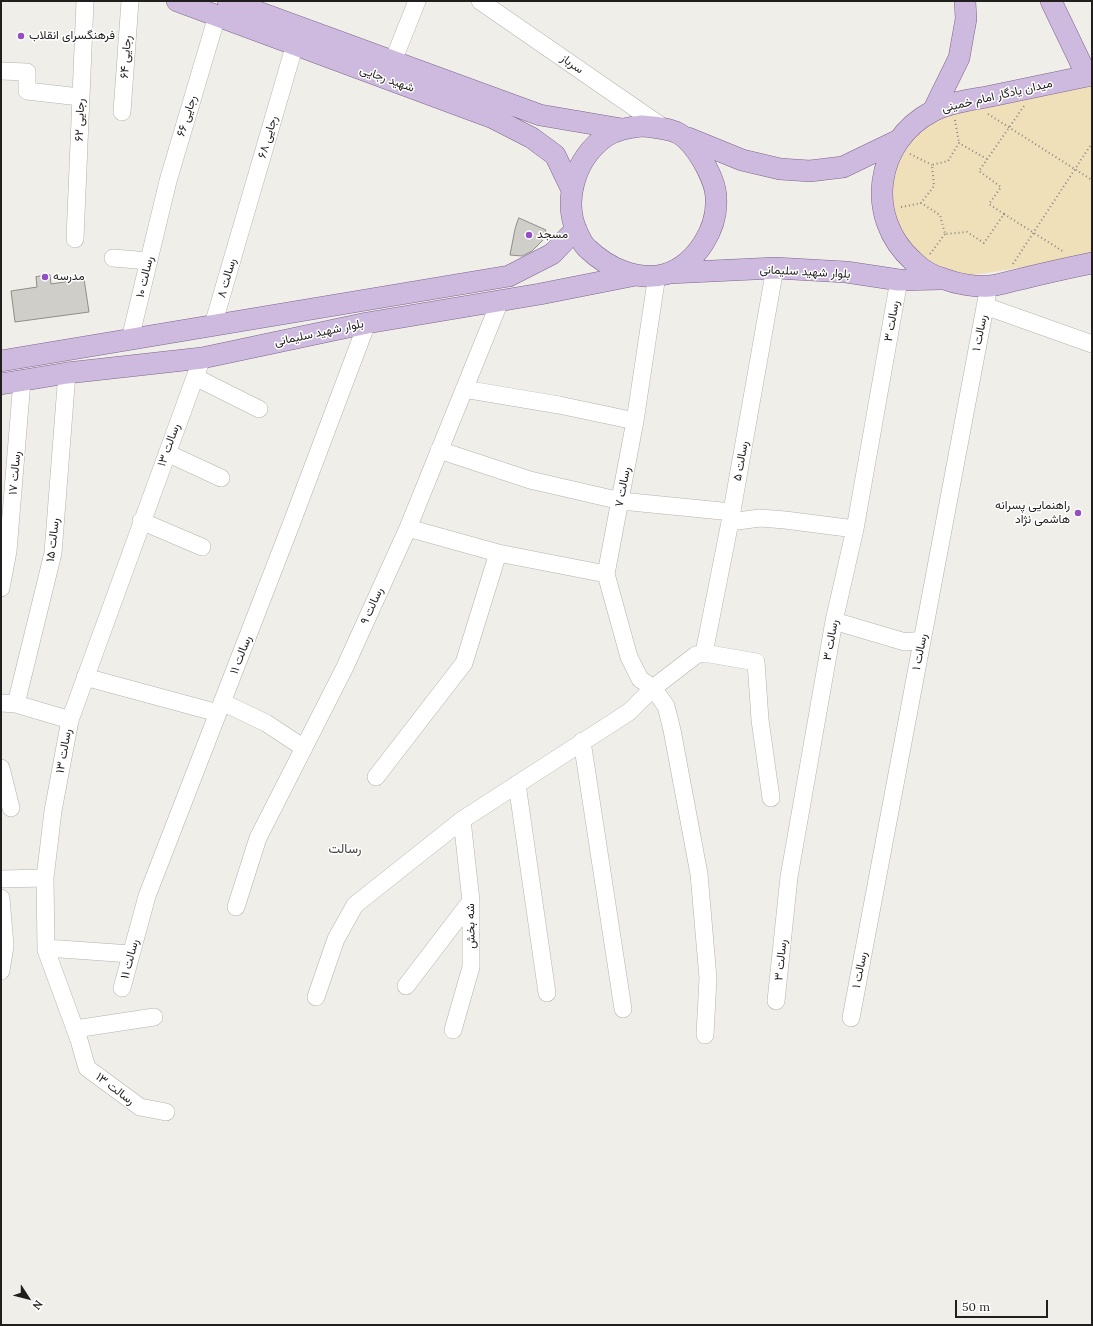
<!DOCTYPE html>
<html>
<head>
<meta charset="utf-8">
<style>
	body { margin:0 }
	#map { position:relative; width:1093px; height:1326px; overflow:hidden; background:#f0eee9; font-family:Lora,serif }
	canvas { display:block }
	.frame { position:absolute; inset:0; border:2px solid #201f1d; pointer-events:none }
	.north { position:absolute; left:8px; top:1278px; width:40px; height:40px; -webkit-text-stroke:3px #fff; paint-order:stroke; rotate:126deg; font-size:11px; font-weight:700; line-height:16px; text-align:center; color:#201f1d }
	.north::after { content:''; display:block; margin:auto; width:14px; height:18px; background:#201f1d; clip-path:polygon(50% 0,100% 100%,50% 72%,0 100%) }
	.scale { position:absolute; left:955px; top:1300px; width:93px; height:18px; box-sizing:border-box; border:2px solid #201f1d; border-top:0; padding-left:5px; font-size:12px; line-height:14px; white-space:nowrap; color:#201f1d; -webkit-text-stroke:3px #fff; paint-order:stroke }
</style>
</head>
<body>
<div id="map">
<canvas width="1093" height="1326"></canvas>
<div class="frame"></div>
<div class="north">N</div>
<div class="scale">50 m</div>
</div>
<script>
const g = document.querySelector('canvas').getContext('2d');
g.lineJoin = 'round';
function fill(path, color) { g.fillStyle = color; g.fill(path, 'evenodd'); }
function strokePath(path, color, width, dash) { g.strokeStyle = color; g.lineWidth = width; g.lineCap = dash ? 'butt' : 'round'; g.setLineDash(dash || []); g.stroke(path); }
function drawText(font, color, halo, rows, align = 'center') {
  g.font = font + ' Lora,Vazirmatn,serif'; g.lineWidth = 3; g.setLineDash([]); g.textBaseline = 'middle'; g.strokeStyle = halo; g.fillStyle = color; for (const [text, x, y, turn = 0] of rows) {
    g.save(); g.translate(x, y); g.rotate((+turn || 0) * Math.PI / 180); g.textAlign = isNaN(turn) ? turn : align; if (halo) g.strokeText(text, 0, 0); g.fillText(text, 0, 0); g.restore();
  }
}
const green = new Path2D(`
	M 1092,84 L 1092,254 L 1013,269 L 972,275 L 941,268 L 927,261 L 897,234 L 889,177 L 911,137 L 945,114 Z`);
const building = new Path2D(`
	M 519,218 L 546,230 L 543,240 L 532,251 L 522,256 L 510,255 L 515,229 Z
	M 50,275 L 51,284 L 84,279 L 89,312 L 15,322 L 11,291 L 37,287 L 36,277 Z`);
const path = new Path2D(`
	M 988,114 L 1092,180
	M 955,120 L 959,143
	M 910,154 L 932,165
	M 987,159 L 959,143 L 948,161 L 932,165 L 934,186 L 921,203 L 940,215 L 945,234 L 967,232 L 984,243 L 1004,214 L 989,204 L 1001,187 L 979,171 L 1024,106
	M 901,207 L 921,203
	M 1004,214 L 1064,252
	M 930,254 L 945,234
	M 1013,264 L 1092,143`);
const minor = new Path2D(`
	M 480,1 L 664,128
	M 393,61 L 417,1
	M 1,71 L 27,72 L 27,91 L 80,97
	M 122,112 L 130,1
	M 75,239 L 85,1
	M 113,258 L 149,261
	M 657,275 L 635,421 L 606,574 L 629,657 L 640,679 L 653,688 L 666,706 L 672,730 L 699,874 L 708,978 L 705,1035
	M 985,306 L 1092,344
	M 213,325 L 295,44
	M 130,339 L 168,181 L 217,16
	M 195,377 L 259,409
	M 464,389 L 559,405 L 635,421
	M 439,450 L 530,480 L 621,501 L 732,512
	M 167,453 L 221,478
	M 141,521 L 202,547
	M 730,522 L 760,518 L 785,520 L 855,529
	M 408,528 L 498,553 L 606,574
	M 1,588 L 8,551 L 22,381
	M 834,621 L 905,642 L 922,640
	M 704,653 L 730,522 L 775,268
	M 85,677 L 218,713
	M 222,702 L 266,723 L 304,748
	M 1,703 L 16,704 L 70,720
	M 16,704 L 53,553 L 67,373
	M 582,741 L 623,1009
	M 1,768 L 11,808
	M 376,777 L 464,663 L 498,553
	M 517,784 L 547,993
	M 1,879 L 45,878
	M 1,898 L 5,946 L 1,971
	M 236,907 L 258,838 L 345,667 L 408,528 L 500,301
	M 46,948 L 131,954
	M 406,986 L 471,901
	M 122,988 L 147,896 L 292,522 L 367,323
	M 316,997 L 336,939 L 355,905 L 462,820 L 629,712 L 653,688 L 696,655 L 704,653 L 756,662 L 760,720 L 771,798
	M 776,1001 L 789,877 L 834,621 L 855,529 L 899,280
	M 851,1018 L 989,286
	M 75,1029 L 154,1017
	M 453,1030 L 471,967 L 471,901 L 462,820
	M 166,1112 L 140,1107 L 87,1068 L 79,1040 L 46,950 L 45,878 L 53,811 L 70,720 L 202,358`);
const major = new Path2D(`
	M 177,1 L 493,118 L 532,138 L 555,155 L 572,190
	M 228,1 L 540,115 L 622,129
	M 1051,1 L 1087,76
	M 1092,75 C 1058,82 1025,89 991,96 C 972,100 950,102 933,111 C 875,141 864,217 913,261 C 921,269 932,276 944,279 C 957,284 975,287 989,286 C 999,285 1011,281 1021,279 C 1045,273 1068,268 1092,263
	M 933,111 L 959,58 L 966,19 L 965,1
	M 642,126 C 676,129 685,131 703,161 C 709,172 716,185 716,198 C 718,229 696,264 666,274 C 638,282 608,268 588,249 C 583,245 581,240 578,234 C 562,201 575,159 605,137 C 616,129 629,128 642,126 Z
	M 688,138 L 742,160 L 780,169 L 810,171 L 843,167 L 897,141
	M 669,273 L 775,268 L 846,272 L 899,280 L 941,279
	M 1,361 L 509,276 L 552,254 L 576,229
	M 1,384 L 67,373 L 202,358 L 367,323 L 540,294 L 636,275`);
const markers = [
	[21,36,4,"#944fc3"],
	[529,235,4,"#944fc3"],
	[45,277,4,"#944fc3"],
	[1078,513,4,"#944fc3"]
];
const poiNames = [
	["فرهنگسرای انقلاب",29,36],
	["مسجد",537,235],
	["مدرسه",53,277],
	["راهنمایی پسرانه",1070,506,"right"],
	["هاشمی نژاد",1070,520,"right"]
];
const streetNames = [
	["رجایی ۶۴",126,57,-86],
	["سرباز",572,64,35],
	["شهید رجایی",387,79,20],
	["میدان یادگار امام خمینی",997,96,-13],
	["رجایی ۶۶",187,116,-73],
	["رجایی ۶۲",80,120,-88],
	["رجایی ۶۸",268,137,-74],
	["بلوار شهید سلیمانی",805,272,3],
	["رسالت ۱۰",145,277,-77],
	["رسالت ۸",227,278,-74],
	["رسالت ۳",892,321,-80],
	["بلوار شهید سلیمانی",319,333,-12],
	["رسالت ۱",980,333,-79],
	["رسالت ۱۳",169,445,-70],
	["رسالت ۵",741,461,-80],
	["رسالت ۱۷",15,473,-85],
	["رسالت ۷",623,487,-79],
	["رسالت ۱۵",53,540,-83],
	["رسالت ۹",372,606,-66],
	["رسالت ۳",831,640,-80],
	["رسالت ۱",920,652,-79],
	["رسالت ۱۱",241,655,-69],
	["رسالت ۱۳",64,751,-80],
	["شه بخش",471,926,-91],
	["رسالت ۱۱",130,959,-75],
	["رسالت ۳",781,960,-84],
	["رسالت ۱",860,970,-79],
	["رسالت ۱۳",115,1089,37]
];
const neighbourhoodNames = [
	["رسالت",345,849]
];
fill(green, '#efe0ba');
fill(building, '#d0cec9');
strokePath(building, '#8f8d89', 1);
strokePath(minor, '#b4b2ad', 18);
strokePath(major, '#7c658d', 22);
strokePath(path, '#888683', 2, [1, 3]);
strokePath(minor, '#fff', 17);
strokePath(major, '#ceb9df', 21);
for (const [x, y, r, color] of markers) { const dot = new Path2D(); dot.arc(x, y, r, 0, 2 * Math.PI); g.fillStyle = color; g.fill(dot); strokePath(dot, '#fff', 1.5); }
drawText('12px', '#201f1d', '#fff', poiNames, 'left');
drawText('12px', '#201f1d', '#fff', streetNames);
drawText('13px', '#41403c', '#fff', neighbourhoodNames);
</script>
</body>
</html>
